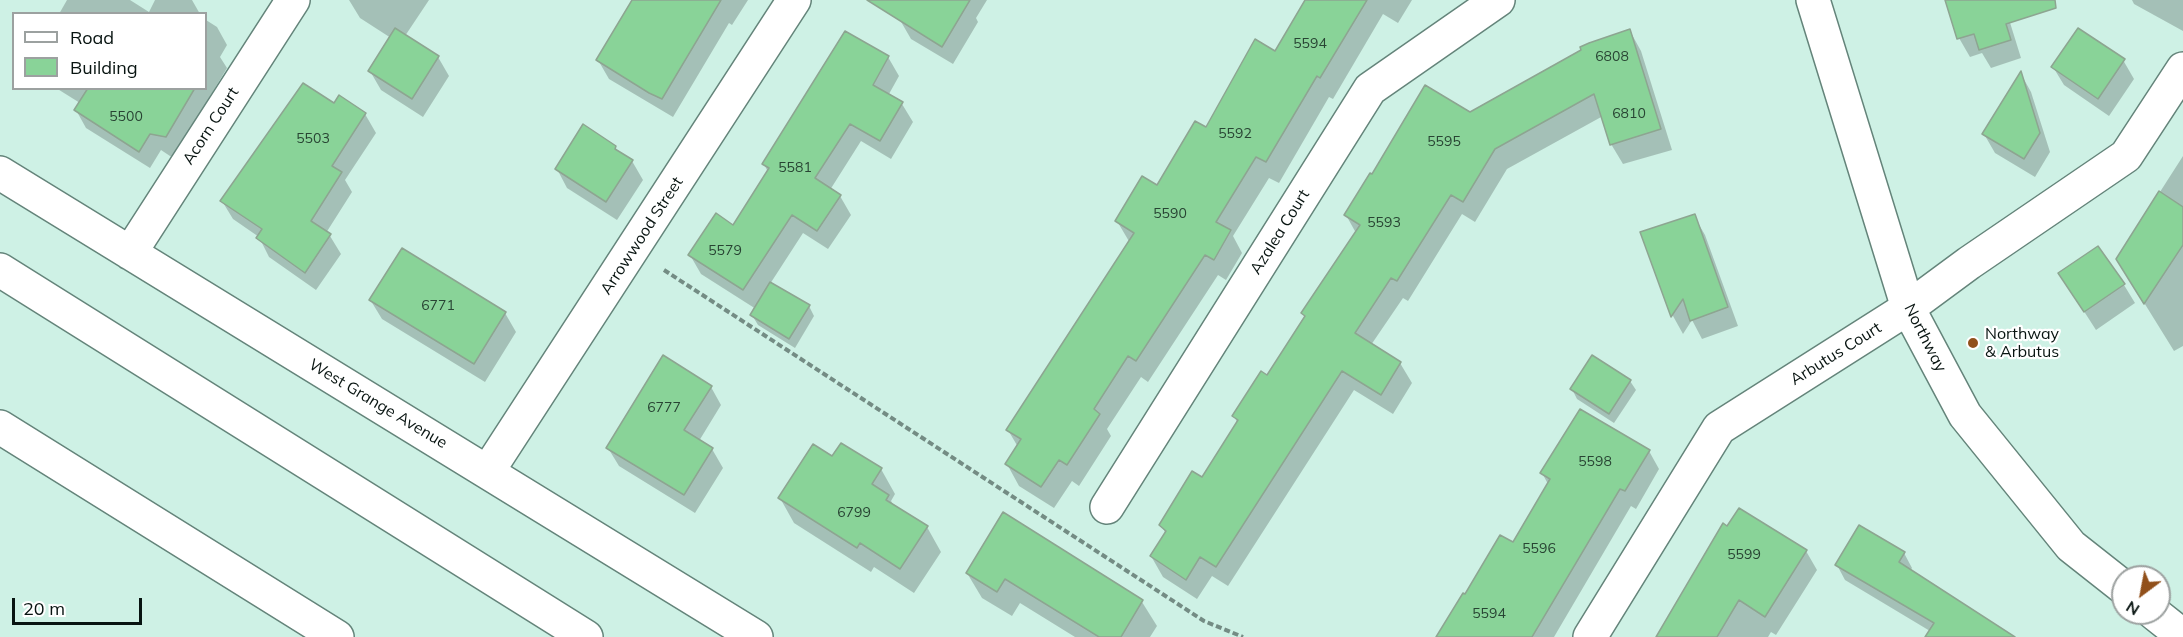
<!DOCTYPE html>
<html>
<head>
<meta charset="utf-8">
<style>
	body { margin:0 }
	#map { position:relative; width:2183px; height:637px; overflow:hidden; background:#cef1e5; font-family:Mulish,sans-serif }
	canvas { display:block }
	.legend { position:absolute; left:12px; top:12px; width:195px; height:78px; box-sizing:border-box; background:#fff; border:2px solid #9ca1a0; margin:0; padding:8px 10px; list-style:none; font-size:18px; color:#081411 }
	.legend li { display:flex; align-items:center; gap:12px; height:30px }
	.legend b { width:30px; border:2px solid #9ca1a0 }
	.north { position:absolute; left:2111px; top:565px; width:60px; height:60px; box-sizing:border-box; background:#fff; border:2px solid #9ca1a0; border-radius:50%; rotate:212deg; font-size:16px; font-weight:700; line-height:24px; text-align:center; color:#081411 }
	.north::after { content:''; display:block; margin:auto; width:21px; height:27px; background:#91501b; clip-path:polygon(50% 0,100% 100%,50% 72%,0 100%) }
	.scale { position:absolute; left:12px; top:598px; width:130px; height:27px; box-sizing:border-box; border:3px solid #081411; border-top:0; padding-left:8px; font-size:18px; line-height:21px; white-space:nowrap; color:#081411; -webkit-text-stroke:4px #fff; paint-order:stroke }
</style>
</head>
<body>
<div id="map">
<canvas width="2183" height="637"></canvas>
<ul class="legend">
<li><b style="height:8px;background:#fff"></b>Road</li>
<li><b style="height:16px;background:#89d398"></b>Building</li>
</ul>
<div class="north">N</div>
<div class="scale">20 m</div>
</div>
<script>
const g = document.querySelector('canvas').getContext('2d');
g.lineJoin = 'round';
function fill(path, color) { g.fillStyle = color; g.fill(path, 'evenodd'); }
function strokePath(path, color, width, dash) { g.strokeStyle = color; g.lineWidth = width; g.lineCap = dash ? 'butt' : 'round'; g.setLineDash(dash || []); g.stroke(path); }
function drawText(font, color, halo, rows, align = 'center') {
  g.font = font + ' Mulish,sans-serif'; g.lineWidth = 4.5; g.setLineDash([]); g.textBaseline = 'middle'; g.strokeStyle = halo; g.fillStyle = color; for (const [text, x, y, turn = 0] of rows) {
    g.save(); g.translate(x, y); g.rotate((+turn || 0) * Math.PI / 180); g.textAlign = isNaN(turn) ? turn : align; if (halo) g.strokeText(text, 0, 0); g.fillText(text, 0, 0); g.restore();
  }
}
const shadow = new Path2D(`
	M 67,0 L 130,0 L 149,12 L 155,0 L 192,0 L 200,14 L 59,14 Z
	M 349,0 L 429,0 L 405,36 L 438,57 L 449,76 L 423,117 L 381,90 L 370,71 L 391,38 L 360,18 Z
	M 634,0 L 748,0 L 732,25 L 729,23 L 673,117 L 609,79 L 598,60 Z
	M 904,0 L 987,0 L 976,18 L 978,22 L 953,64 L 911,39 L 900,20 Z
	M 1307,0 L 1412,0 L 1398,23 L 1383,14 L 1333,99 L 1329,97 L 1279,183 L 1269,178 L 1233,236 L 1242,253 L 1226,280 L 1218,275 L 1148,382 L 1141,377 L 1107,429 L 1111,436 L 1079,486 L 1072,481 L 1054,508 L 1019,486 L 1007,464 L 1018,447 L 1008,430 L 1130,243 L 1117,221 L 1157,187 L 1275,53 Z
	M 1947,0 L 2003,0 L 2021,58 L 1991,68 L 1982,53 L 1970,57 L 1959,38 Z
	M 2132,0 L 2183,0 L 2183,31 L 2134,4 Z
	M 206,20 L 217,27 L 227,45 L 220,57 L 227,68 L 173,158 L 161,150 L 150,168 L 86,128 L 76,110 L 80,103 L 56,88 L 206,88 Z
	M 1630,31 L 1641,51 L 1672,150 L 1623,164 L 1611,144 L 1603,116 L 1507,169 L 1475,222 L 1462,214 L 1408,301 L 1403,298 L 1371,345 L 1400,363 L 1412,383 L 1393,414 L 1354,390 L 1228,586 L 1212,576 L 1197,599 L 1163,577 L 1151,556 L 1166,534 L 1161,525 L 1202,479 L 1238,424 L 1234,416 L 1267,377 L 1306,318 L 1303,313 L 1356,233 L 1346,215 L 1470,114 Z
	M 888,57 L 899,76 L 889,94 L 902,104 L 913,122 L 891,159 L 861,141 L 830,190 L 840,196 L 851,215 L 828,249 L 803,233 L 770,284 L 809,306 L 814,316 L 795,348 L 758,325 L 752,315 L 756,309 L 701,274 L 690,255 L 734,227 L 768,172 L 764,164 Z
	M 2123,60 L 2134,79 L 2109,116 L 2064,85 L 2053,67 Z
	M 2021,74 L 2031,92 L 2050,152 L 2035,177 L 1995,153 L 1984,134 Z
	M 339,97 L 365,114 L 376,133 L 345,180 L 352,192 L 326,233 L 330,236 L 341,254 L 316,290 L 269,257 L 259,237 L 233,219 L 222,201 L 334,105 Z
	M 615,147 L 619,153 L 632,161 L 643,180 L 617,220 L 567,188 L 557,169 Z
	M 2183,156 L 2183,346 L 2174,351 L 2117,259 Z
	M 1694,216 L 1705,235 L 1738,326 L 1702,339 L 1692,320 L 1683,334 L 1673,316 L 1642,233 Z
	M 2060,274 L 2124,285 L 2135,303 L 2096,330 Z
	M 371,301 L 505,313 L 516,332 L 485,382 L 382,319 Z
	M 1630,381 L 1636,390 L 1614,423 L 1577,399 L 1572,389 Z
	M 711,387 L 721,405 L 699,441 L 712,449 L 723,468 L 695,513 L 619,466 L 608,448 Z
	M 1649,451 L 1659,469 L 1636,509 L 1631,506 L 1554,637 L 1438,637 L 1513,544 L 1548,484 L 1542,473 Z
	M 833,458 L 881,469 L 895,494 L 891,501 L 895,507 L 927,527 L 941,552 L 914,593 L 874,567 L 871,572 L 794,523 L 780,498 Z
	M 1003,515 L 1142,602 L 1157,626 L 1150,637 L 1075,637 L 1020,603 L 1012,616 L 982,598 L 967,573 Z
	M 1806,551 L 1817,570 L 1776,635 L 1771,632 L 1768,637 L 1658,637 Z
	M 1904,553 L 1912,568 L 1910,571 L 2012,637 L 1940,637 L 1845,580 L 1837,565 Z`);
const building = new Path2D(`
	M 632,0 L 721,0 L 662,99 L 649,93 L 596,60 Z
	M 867,0 L 970,0 L 942,47 Z
	M 1305,0 L 1367,0 L 1320,78 L 1317,76 L 1266,162 L 1256,157 L 1216,222 L 1231,230 L 1214,260 L 1205,255 L 1136,361 L 1128,356 L 1094,409 L 1100,414 L 1067,465 L 1059,460 L 1041,487 L 1005,464 L 1021,439 L 1006,430 L 1134,233 L 1115,221 L 1142,176 L 1157,185 L 1195,121 L 1206,127 L 1255,39 L 1275,51 Z
	M 1945,0 L 2055,0 L 2056,8 L 2006,24 L 2011,40 L 1979,50 L 1974,34 L 1957,39 Z
	M 395,28 L 439,56 L 412,99 L 368,71 Z
	M 2078,28 L 2125,59 L 2098,99 L 2051,67 Z
	M 1630,29 L 1661,129 L 1610,145 L 1594,94 L 1495,149 L 1463,202 L 1451,195 L 1397,281 L 1391,278 L 1355,333 L 1401,362 L 1381,395 L 1342,371 L 1216,567 L 1200,557 L 1186,580 L 1150,556 L 1166,531 L 1159,525 L 1192,471 L 1202,477 L 1238,420 L 1232,416 L 1261,371 L 1267,375 L 1305,316 L 1301,313 L 1360,225 L 1344,215 L 1370,173 L 1372,174 L 1425,85 L 1470,112 L 1581,50 L 1580,47 L 1589,43 Z
	M 845,31 L 889,56 L 873,85 L 903,102 L 880,141 L 850,124 L 815,178 L 841,195 L 817,231 L 792,215 L 743,290 L 688,255 L 716,213 L 733,225 L 769,168 L 762,164 Z
	M 2021,71 L 2040,133 L 2024,159 L 1982,134 Z
	M 303,83 L 334,103 L 339,95 L 366,113 L 332,166 L 342,172 L 311,221 L 331,234 L 305,273 L 256,238 L 262,229 L 220,201 Z
	M 88,88 L 195,88 L 166,137 L 150,134 L 139,152 L 74,110 Z
	M 583,124 L 616,146 L 615,149 L 633,160 L 606,202 L 555,169 Z
	M 2159,191 L 2183,207 L 2183,245 L 2144,304 L 2116,259 Z
	M 1695,214 L 1728,307 L 1690,321 L 1683,299 L 1671,317 L 1640,232 Z
	M 2098,246 L 2125,284 L 2084,312 L 2058,273 Z
	M 402,248 L 506,312 L 474,364 L 369,300 Z
	M 770,282 L 810,305 L 789,339 L 750,315 Z
	M 663,355 L 712,386 L 684,430 L 713,448 L 684,495 L 606,448 Z
	M 1592,355 L 1631,380 L 1609,414 L 1570,389 Z
	M 1580,409 L 1650,450 L 1625,491 L 1620,489 L 1532,637 L 1436,637 L 1463,593 L 1465,594 L 1500,535 L 1513,542 L 1550,479 L 1540,473 Z
	M 841,443 L 882,468 L 872,484 L 889,495 L 886,500 L 928,526 L 900,569 L 860,543 L 857,548 L 778,498 L 813,444 L 832,456 Z
	M 1739,508 L 1807,550 L 1765,617 L 1739,600 L 1717,637 L 1656,637 L 1723,523 L 1727,526 Z
	M 1003,512 L 1143,600 L 1121,637 L 1099,637 L 1005,579 L 997,592 L 966,573 Z
	M 1859,525 L 1905,552 L 1899,562 L 2015,637 L 1925,637 L 1934,623 L 1835,565 Z`);
const path = new Path2D(`
	M 664,270 L 1204,621 L 1243,637`);
const minor = new Path2D(`
	M 0,173 L 756,637
	M 130,253 L 293,0
	M 488,471 L 794,0
	M 1107,507 L 1370,89 L 1498,0
	M 1590,637 L 1719,428 L 1908,308 L 1969,263 L 2126,156 L 2183,69`);
const tertiary = new Path2D(`
	M 1813,0 L 1908,308 L 1965,415 L 2071,546 L 2123,587
	M 0,270 L 586,637
	M 0,427 L 337,637
	M 2154,613 L 2183,636`);
const markers = [
	[1973,343,6,"#91501b"]
];
const numberNames = [
	["5594",1310,44],
	["6808",1612,57],
	["6810",1629,114],
	["5500",126,117],
	["5592",1235,134],
	["5503",313,139],
	["5595",1444,142],
	["5581",795,168],
	["5590",1170,214],
	["5593",1384,223],
	["5579",725,251],
	["6771",438,306],
	["6777",664,408],
	["5598",1595,462],
	["6799",854,513],
	["5596",1539,549],
	["5599",1744,555],
	["5594",1489,614]
];
const streetNames = [
	["Acorn Court",211,126,-57],
	["Azalea Court",1280,232,-58],
	["Arrowwood Street",642,236,-57],
	["Northway",1925,338,63],
	["Arbutus Court",1836,354,-32],
	["West Grange Avenue",378,404,31]
];
const poiNames = [
	["Northway",1985,334],
	["& Arbutus",1985,352]
];
fill(shadow, '#0003');
fill(building, '#89d398');
strokePath(building, '#8da591', 1.5);
strokePath(minor, '#64847a', 36);
strokePath(tertiary, '#64847a', 36);
strokePath(path, '#748c84', 4, [6, 3]);
strokePath(minor, '#fff', 33);
strokePath(tertiary, '#fff', 33);
for (const [x, y, r, color] of markers) { const dot = new Path2D(); dot.arc(x, y, r, 0, 2 * Math.PI); g.fillStyle = color; g.fill(dot); strokePath(dot, '#fff', 2); }
drawText('14px', '#284433', null, numberNames);
drawText('16px', '#081411', '#fff', streetNames);
drawText('16px', '#081411', '#fff', poiNames, 'left');
</script>
</body>
</html>
